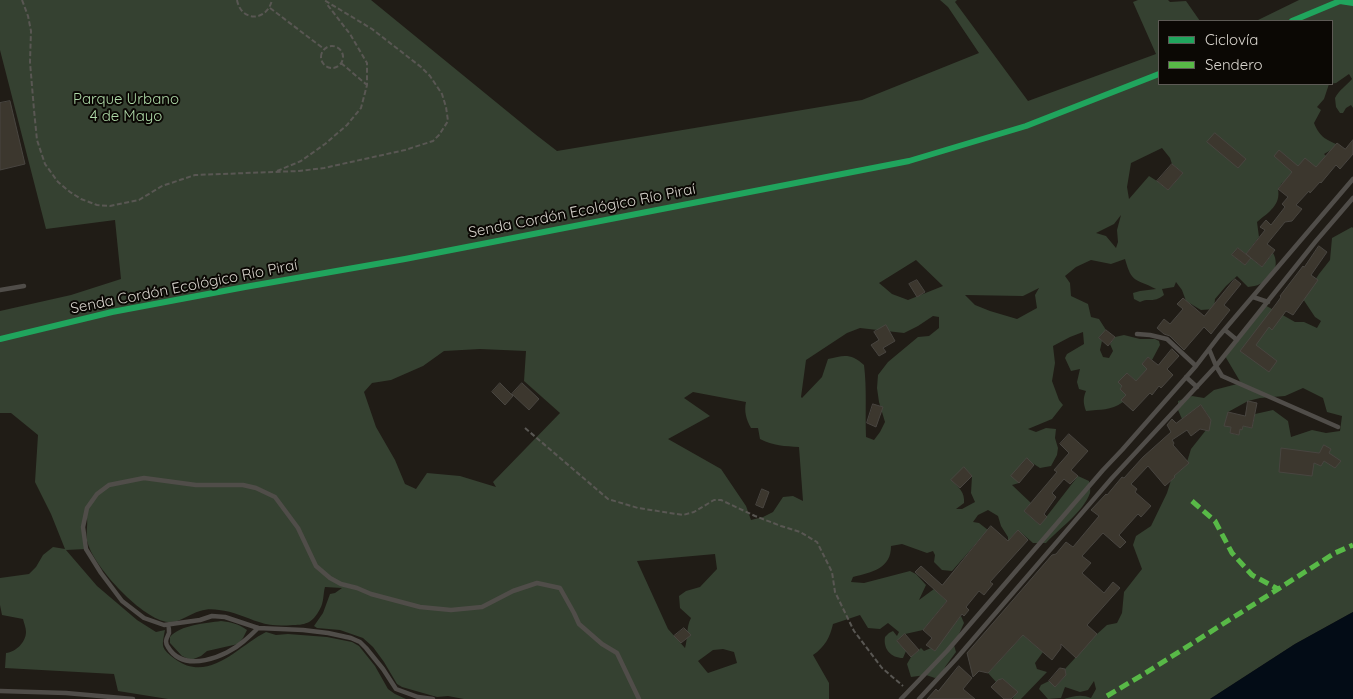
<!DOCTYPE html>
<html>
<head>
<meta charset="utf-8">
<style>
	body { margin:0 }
	#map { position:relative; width:1353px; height:699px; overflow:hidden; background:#201c16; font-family:Quicksand,sans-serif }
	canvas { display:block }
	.legend { position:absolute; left:1158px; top:20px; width:175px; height:65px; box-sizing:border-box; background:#0b0804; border:1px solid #5d5a55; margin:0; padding:6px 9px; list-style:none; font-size:15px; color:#d9d5ce }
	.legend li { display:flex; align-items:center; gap:10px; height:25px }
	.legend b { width:25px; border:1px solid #5d5a55 }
</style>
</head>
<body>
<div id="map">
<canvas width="1353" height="699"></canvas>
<ul class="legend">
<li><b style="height:6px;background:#20a55d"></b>Ciclovía</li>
<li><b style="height:6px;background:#58b947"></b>Sendero</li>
</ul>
</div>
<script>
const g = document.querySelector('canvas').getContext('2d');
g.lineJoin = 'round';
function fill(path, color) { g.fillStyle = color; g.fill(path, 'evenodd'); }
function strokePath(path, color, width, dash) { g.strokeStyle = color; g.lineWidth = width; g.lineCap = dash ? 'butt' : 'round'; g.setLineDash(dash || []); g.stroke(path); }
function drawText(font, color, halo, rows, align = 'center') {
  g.font = font + ' Quicksand,sans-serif'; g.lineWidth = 4; g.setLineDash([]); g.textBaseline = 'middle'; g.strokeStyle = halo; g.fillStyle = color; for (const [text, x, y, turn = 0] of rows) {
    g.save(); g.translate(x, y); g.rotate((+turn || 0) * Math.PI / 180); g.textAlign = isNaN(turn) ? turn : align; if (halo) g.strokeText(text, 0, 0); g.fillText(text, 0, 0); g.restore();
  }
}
const green = new Path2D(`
	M 0,0 L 371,0 L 535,134 L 557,151 L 862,100 L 979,53 L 948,7 L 940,0 L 957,0 L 955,2 L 1028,101 L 1156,54 L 1133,2 L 1138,0 L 1168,0 L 1170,2 L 1186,1 L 1200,21 L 1159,21 L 1159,84 L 1332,84 L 1332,21 L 1256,21 L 1299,0 L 1353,0 L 1353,108 L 1351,105 L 1346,108 L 1343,113 L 1340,113 L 1336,107 L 1335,98 C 1339,90 1346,86 1352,79 L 1349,74 L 1336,83 L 1329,84 L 1324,99 L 1317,107 L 1321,110 L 1314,123 C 1320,138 1327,140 1341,146 L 1335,153 L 1331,150 L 1324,154 L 1328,158 L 1319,170 L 1282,183 L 1278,189 C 1281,205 1269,212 1257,222 L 1259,237 L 1246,254 L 1238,248 L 1232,255 L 1245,265 L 1251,258 L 1262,267 L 1273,253 C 1280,265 1273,279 1260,284 C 1257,286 1252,286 1248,287 L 1237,276 L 1226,286 L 1215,299 L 1214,309 L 1201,310 L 1186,301 L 1182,290 L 1176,282 L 1174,287 L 1162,289 L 1164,295 C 1152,304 1150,297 1140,302 L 1134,299 L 1133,293 L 1140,291 L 1156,289 C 1135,278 1132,284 1125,259 L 1111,264 L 1091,260 L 1076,267 L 1065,276 L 1070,283 L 1071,296 L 1088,304 L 1091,317 L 1099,319 L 1106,330 L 1099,338 L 1102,341 L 1100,350 L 1103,357 L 1109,358 L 1113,351 L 1110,344 L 1115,337 L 1124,335 L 1140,339 L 1155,339 L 1159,341 L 1160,345 L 1152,360 L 1148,357 L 1142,364 L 1150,371 L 1145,377 L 1142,375 L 1136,381 L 1127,373 L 1119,382 L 1123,386 L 1120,389 L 1126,395 L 1122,400 L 1123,402 C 1110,411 1101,409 1086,411 C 1083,403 1083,398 1086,391 L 1079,389 L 1077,382 L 1080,369 L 1071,371 L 1065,358 L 1067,354 L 1084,344 L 1083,332 L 1070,337 L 1053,346 L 1055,363 L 1052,381 L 1059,400 L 1063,405 L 1052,419 L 1028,429 L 1036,432 L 1046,428 L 1056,429 L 1055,438 L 1058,448 L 1057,455 L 1051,466 L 1040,468 L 1026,459 L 1012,476 L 1019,483 L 1012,485 L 1031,503 L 1024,511 L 1040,525 L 1078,476 L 1089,481 C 1089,485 1091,489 1090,493 C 1084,511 1059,529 1046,543 L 1033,543 L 1018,530 L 1008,541 L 1008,537 L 1001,526 L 998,516 L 988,510 L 978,515 L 973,522 L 979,523 L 988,530 L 952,571 L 942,570 L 934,562 L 935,555 L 933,551 L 927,553 L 902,544 L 891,546 C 891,569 872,572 853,577 L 851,582 L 864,583 L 910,571 L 916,574 L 926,585 L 919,600 L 934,589 L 947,601 L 923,630 L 905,634 L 897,641 L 906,651 L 903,658 C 891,658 883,649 885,637 L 889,633 L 893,631 L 897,636 L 899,632 L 888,623 L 880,629 L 868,628 L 860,615 L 833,624 C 830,637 825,647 813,655 L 829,683 L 829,699 L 464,699 L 448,696 L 437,697 L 402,687 L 397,684 L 384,662 L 373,647 L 363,638 L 340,630 L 317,628 L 314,626 L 323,613 L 330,594 L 335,593 L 342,588 L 325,587 C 323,594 324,602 320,609 C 313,622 307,625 293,625 C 281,626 270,626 259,622 C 246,618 233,611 219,610 C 213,609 206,609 200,611 C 189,614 180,623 168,622 C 143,620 95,568 88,544 C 85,536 88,526 87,518 L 83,527 L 86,549 L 66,550 L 97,586 L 137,620 L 156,632 L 165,630 C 162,646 160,648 175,659 C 209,684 238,646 266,632 L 276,635 L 288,634 L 327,637 L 352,642 L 359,646 L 375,666 L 388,689 L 395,694 L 406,699 L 168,699 L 118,691 L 114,674 L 5,668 L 6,653 C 16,652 26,642 26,632 C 26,628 24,623 23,619 L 2,615 L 0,605 L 0,578 L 29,574 L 36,567 L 43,555 L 53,547 L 65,549 L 51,514 L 35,482 L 38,435 L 11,413 L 0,413 L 0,311 L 71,295 L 121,279 L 115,220 L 46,229 L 0,50 ZM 1162,148 L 1170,158 L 1172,164 L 1183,173 L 1168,190 L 1157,181 L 1149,176 L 1129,199 L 1127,187 L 1131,163 ZM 1121,215 L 1117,230 L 1118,242 L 1116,248 L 1106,236 L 1096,233 L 1114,224 ZM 916,260 L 943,286 L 908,300 L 892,294 L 879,283 ZM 1039,288 L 1035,295 L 1037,308 L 1017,319 L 990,311 L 975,305 L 965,295 L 1023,296 ZM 933,316 L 939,317 L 939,328 L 929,336 L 918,337 L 888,362 L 878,375 L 877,388 L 879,402 L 885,422 L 880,432 L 874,440 L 866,437 C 865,413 867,389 864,365 C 851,353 844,355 828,359 L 822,377 L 802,398 L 801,397 L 806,360 L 847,333 L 860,328 L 904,333 L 918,326 ZM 480,349 L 526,351 L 524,381 L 560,413 L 493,482 L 496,487 L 460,476 L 427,473 L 416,489 L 405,484 L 395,460 L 376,427 L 364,392 L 372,383 L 391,380 L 423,366 L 444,351 ZM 693,392 L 746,402 C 744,411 746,419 751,428 L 758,428 L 760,439 C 773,446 785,446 799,447 L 803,501 L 793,496 L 783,497 L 773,512 L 763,517 L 751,520 L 746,506 L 721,469 L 668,439 L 710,416 L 684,398 ZM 964,468 L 972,476 L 971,493 L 975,502 L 962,509 L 956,509 L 964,503 C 965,492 959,488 952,480 ZM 715,554 L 717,569 L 700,587 L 686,591 L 679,596 L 680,608 L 691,618 C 686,627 688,638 685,648 L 668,629 L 637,561 ZM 723,649 L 734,652 L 737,663 L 708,673 L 707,672 L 698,661 L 713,650 Z
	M 1352,227 L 1353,228 L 1353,612 L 1295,644 L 1210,699 L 1064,699 C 1073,696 1082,694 1091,698 L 1096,689 L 1094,681 L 1088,690 L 1080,692 L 1065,687 L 1061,698 L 1048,699 L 1039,689 L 1041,685 L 1049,681 L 1056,686 L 1066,675 L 1065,669 L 1097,634 L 1107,625 L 1117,623 L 1122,613 L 1124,592 L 1142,569 L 1133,545 L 1136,536 L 1151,526 L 1167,493 L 1172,477 L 1186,465 L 1191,449 L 1210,425 L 1208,415 L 1201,405 L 1182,419 L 1178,410 L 1178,401 L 1192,396 L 1204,398 L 1214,390 L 1241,383 L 1225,356 L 1263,304 L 1295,322 L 1304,322 L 1317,328 L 1321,321 L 1315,317 L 1303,299 L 1319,274 L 1330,260 L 1332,238 ZM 1303,388 L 1323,398 L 1327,412 L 1342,416 L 1340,431 L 1326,433 L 1312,430 L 1291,437 L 1288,421 L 1273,410 L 1255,414 L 1252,428 L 1243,426 L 1242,429 L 1240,429 L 1238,435 L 1230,433 L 1231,427 L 1225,425 L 1228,412 L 1248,401 L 1260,398 L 1285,396 Z
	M 961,616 L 964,623 L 954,645 L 956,652 L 945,667 L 943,675 L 935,678 L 926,675 L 911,677 L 907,664 L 911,657 L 921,648 L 924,651 L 931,648 L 935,651 L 942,639 Z
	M 221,621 C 231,622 239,624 247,630 L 243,638 L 238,644 L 207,651 L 201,656 L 191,660 L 182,656 L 170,643 L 170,637 C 180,625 206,623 221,621 Z
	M 1023,635 L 1043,652 L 1035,663 L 1037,669 L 1047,672 L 1021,699 L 1013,699 L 1013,698 L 1017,692 L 1003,679 L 996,682 L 988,673 Z`);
const water = new Path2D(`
	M 1353,612 L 1353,699 L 1210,699 L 1295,644 Z`);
const building = new Path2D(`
	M 10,101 L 25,164 L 0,170 L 0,103 Z
	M 1215,133 L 1246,159 L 1238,168 L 1207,142 Z
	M 1353,140 L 1353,154 L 1340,169 L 1336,165 L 1321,183 L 1320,182 L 1310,193 L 1309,191 L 1296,205 L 1302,209 L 1292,221 L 1285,222 L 1267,244 L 1275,250 L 1262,267 L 1246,254 L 1265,230 L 1260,227 L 1266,220 L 1271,225 L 1285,207 L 1282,204 L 1288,197 L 1278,189 L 1292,172 L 1274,156 L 1279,150 L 1298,166 L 1305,158 L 1316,167 L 1337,143 L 1345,149 Z
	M 1172,164 L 1183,173 L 1168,190 L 1157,181 Z
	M 1319,246 L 1327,252 L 1311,275 L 1318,280 L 1293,315 L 1286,311 L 1272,330 L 1269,327 L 1256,345 L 1277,361 L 1269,372 L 1240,351 L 1276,304 L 1281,297 L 1280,296 L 1303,266 L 1304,267 Z
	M 1238,248 L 1251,258 L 1245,265 L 1232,255 Z
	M 1235,279 L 1241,284 L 1224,305 L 1230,310 L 1211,334 L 1204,327 L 1184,350 L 1170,336 L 1164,334 L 1157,328 L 1164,319 L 1170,324 L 1183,309 L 1177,304 L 1183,298 L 1204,316 Z
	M 917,280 L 925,292 L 917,297 L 909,284 Z
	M 886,325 L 895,341 L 883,348 L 886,352 L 879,356 L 871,345 L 879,340 L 874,332 Z
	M 1106,330 L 1115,337 L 1108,346 L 1099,338 Z
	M 1172,349 L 1179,356 L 1167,369 L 1173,375 L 1161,388 L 1159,386 L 1152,395 L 1150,393 L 1133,411 L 1121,400 L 1126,395 L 1120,389 L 1122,386 L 1118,382 L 1127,373 L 1136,381 L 1147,369 L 1142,364 L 1148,357 L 1158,365 Z
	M 500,383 L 513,396 L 505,405 L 492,392 Z
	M 522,383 L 539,399 L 529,410 L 512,394 Z
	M 1248,401 L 1257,403 L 1252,428 L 1243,426 L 1242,430 L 1240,429 L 1239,435 L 1230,433 L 1231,427 L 1224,426 L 1228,412 L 1245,416 Z
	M 873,404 L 883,407 L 876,427 L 867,423 Z
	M 1201,405 L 1211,420 L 1209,431 L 1200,429 L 1191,436 L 1187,430 L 1172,440 L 1174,443 L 1173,445 L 1189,463 L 1174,476 L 1175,477 L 1165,486 L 1148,466 L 1131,484 L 1137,489 L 1135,492 L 1151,506 L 1141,517 L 1138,514 L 1119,535 L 1126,542 L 1120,548 L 1103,533 L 1082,556 L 1091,563 L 1082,573 L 1104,593 L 1113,582 L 1120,588 L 1087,625 L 1097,634 L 1076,658 L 1061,644 L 1061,648 L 1052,660 L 1023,635 L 988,673 L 979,671 L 973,677 L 967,653 L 1052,555 L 1056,554 L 1066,542 L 1073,547 L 1099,516 L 1091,510 L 1106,494 L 1107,495 L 1122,477 L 1124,478 L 1143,457 L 1171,432 L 1167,425 L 1172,419 L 1176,423 Z
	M 1069,434 L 1088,451 L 1071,470 L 1078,476 L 1070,484 L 1064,479 L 1052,493 L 1056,497 L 1044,514 L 1047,517 L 1040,525 L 1024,511 L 1057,472 L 1054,470 L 1069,453 L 1060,444 Z
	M 1324,445 L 1331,449 L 1329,453 L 1341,461 L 1335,468 L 1324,461 L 1321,466 L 1314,463 L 1312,476 L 1279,472 L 1281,448 L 1319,453 Z
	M 1027,458 L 1034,465 L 1019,483 L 1011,476 Z
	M 964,467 L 972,476 L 960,488 L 951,480 Z
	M 762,489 L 769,492 L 763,508 L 756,505 Z
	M 991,526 L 1008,541 L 1018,530 L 1028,540 L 990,582 L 993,584 L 984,595 L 979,591 L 966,607 L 969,610 L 964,616 L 962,614 L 935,651 L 926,645 L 932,638 L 923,630 L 947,601 L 915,572 L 921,566 L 942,585 Z
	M 684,628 L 691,635 L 681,643 L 674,636 Z
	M 905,634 L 919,650 L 911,657 L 897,641 Z
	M 959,666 L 972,678 L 963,689 L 975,699 L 927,699 L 936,689 L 938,691 Z
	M 1060,668 L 1065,669 L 1066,675 L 1055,687 L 1049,681 Z
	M 1003,679 L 1018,692 L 1011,699 L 1004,699 L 991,687 L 998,680 Z`);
const path = new Path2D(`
	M 22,0 L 28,16 L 31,31 L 30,62 L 34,110 L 37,140 L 45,164 L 58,182 L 70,192 L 81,199 L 97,205 L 110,206 L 139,200 L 162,186 L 195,175 L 299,171 L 324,168 L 405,150 L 433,141 L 439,135 L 448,121 L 446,107 L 442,94 L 430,76 L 421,67 L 372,29 L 324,0
	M 237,0 C 241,22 267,22 272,0
	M 270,8 L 324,49
	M321 57a11 11 0 1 1 22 0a11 11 0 1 1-22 0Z
	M 341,63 L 367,85
	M 277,171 L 301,161 L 325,144 L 347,125 L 361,108 L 367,85 L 367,63 L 350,34 L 326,3
	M 525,428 L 608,499 L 638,508 L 683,515 L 694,512 L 714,500 L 721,500 L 755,516 L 781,526 L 800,532 L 817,542 L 832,572 L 835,592 L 854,631 L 882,668 L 903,686`);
const lane = new Path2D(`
	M 0,290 L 24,286
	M 1253,297 L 1268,302
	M 1225,330 L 1237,340
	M 1137,334 L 1150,335 L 1167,339 L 1196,366
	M 1209,349 L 1216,366 L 1222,376 L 1338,427
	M 1186,377 L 1197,387
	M 168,625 C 169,625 169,632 169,633 C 167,638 164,641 168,647 C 184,674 226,657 244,641 C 249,637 254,632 258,628
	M 0,691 L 66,693 L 133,699
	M 433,699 L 418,697 L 396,689 L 383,669 L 366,648 L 360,642 L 351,638 L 328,633 L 303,630 L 258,628 L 225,617 L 212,616 L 200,620 L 164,625 L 144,618 L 122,601 L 101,573 L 86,549 L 83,527 L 87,508 L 97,494 L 109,485 L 144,478 L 196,485 L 243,485 L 256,488 L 275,497 L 298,528 L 316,566 L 330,578 L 341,584 L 357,588 L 371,594 L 420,607 L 451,610 L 482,607 L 513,591 L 537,583 L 560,588 L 574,613 L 579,624 L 602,644 L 617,653 L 639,699
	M 901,699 L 947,651 L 1103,470 L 1122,450 L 1196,366 L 1219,336 L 1353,179
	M 919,699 L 956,659 L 1112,478 L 1216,366 L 1316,241 L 1353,198`);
const quiet = new Path2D(`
	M 1192,501 L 1215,521 L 1232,553 L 1252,575 L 1278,589
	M 1107,696 L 1144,674 L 1308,570 L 1335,553 L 1353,545`);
const cycleway = new Path2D(`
	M 1292,21 L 1340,1 L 1353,3
	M 0,339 L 112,312 L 245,287 L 405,259 L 909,161 L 1026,126 L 1159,74`);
const parkNames = [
	["Parque Urbano",126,99],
	["4 de Mayo",126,116]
];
const streetNames = [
	["Senda Cordón Ecológico Río Piraí",582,211,-11],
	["Senda Cordón Ecológico Río Piraí",184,287,-11]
];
fill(green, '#354131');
fill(water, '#030c16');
fill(building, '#3c372e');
strokePath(building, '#484540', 1);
strokePath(path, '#595753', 2, [5, 2.5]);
strokePath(lane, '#504d49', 4.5);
strokePath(quiet, '#58b947', 5, [10, 5]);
strokePath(cycleway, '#20a55d', 6);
drawText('15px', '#afdaa9', '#0b0804', parkNames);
drawText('15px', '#d9d5ce', '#0b0804', streetNames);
</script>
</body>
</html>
